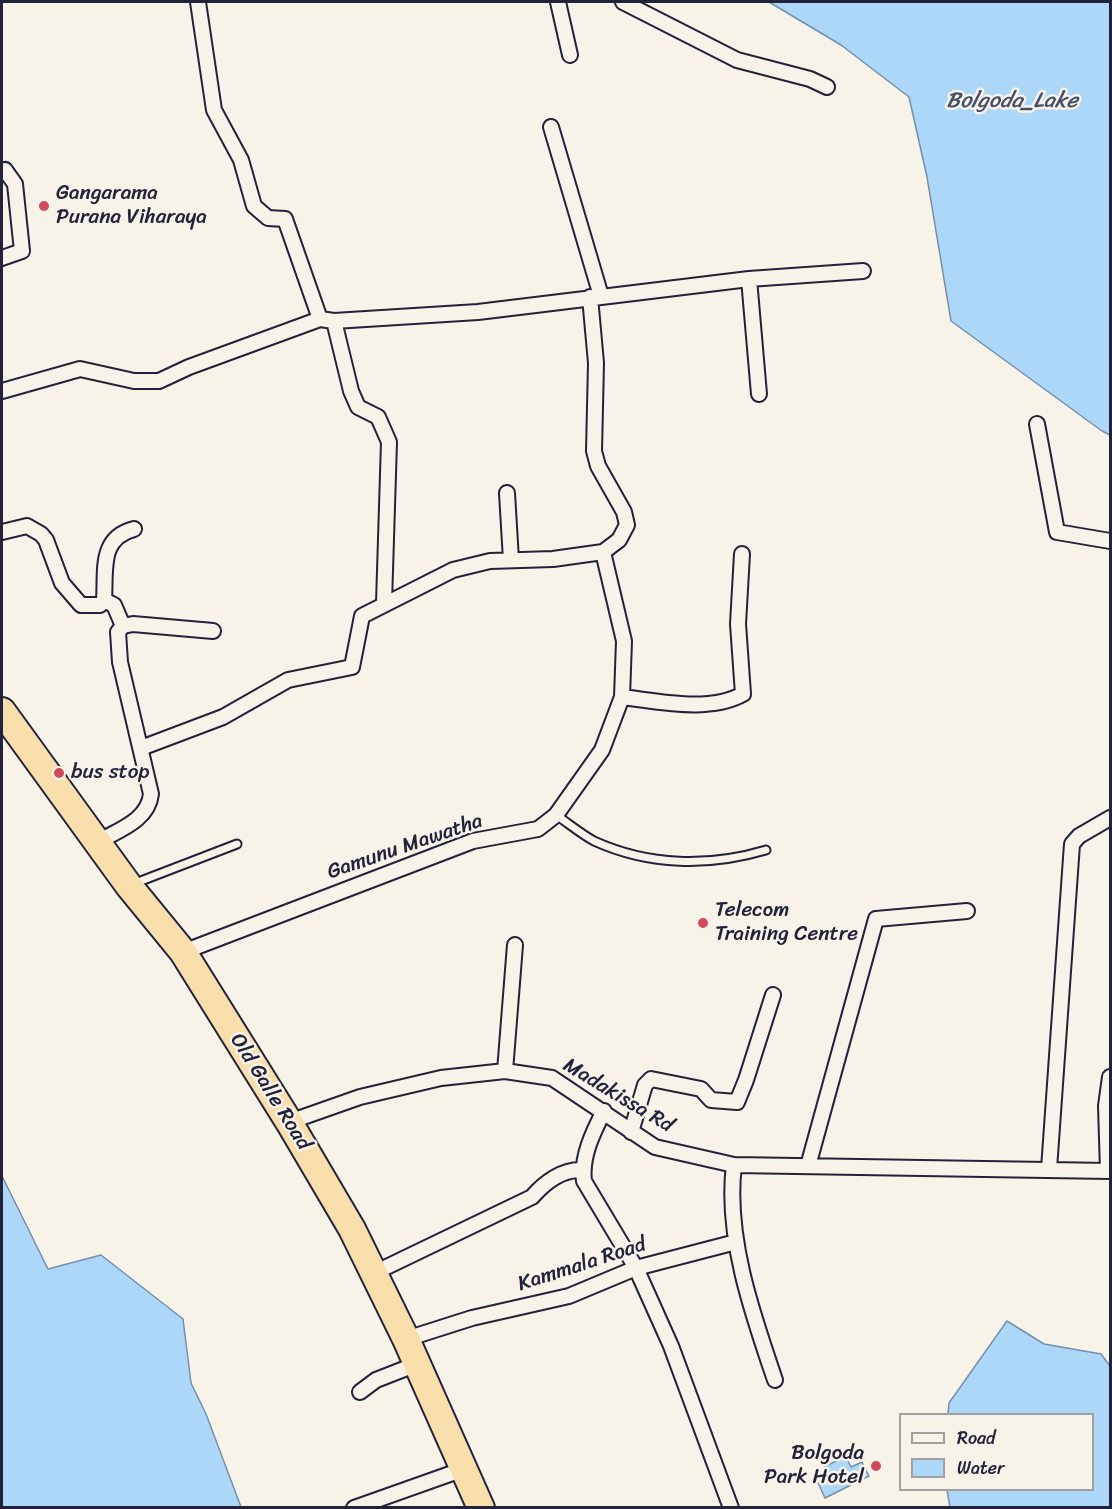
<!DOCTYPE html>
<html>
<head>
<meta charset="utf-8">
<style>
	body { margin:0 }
	#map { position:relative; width:1112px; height:1509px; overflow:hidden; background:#f7f3e8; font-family:Sriracha,sans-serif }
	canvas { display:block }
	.frame { position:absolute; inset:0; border:3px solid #22223b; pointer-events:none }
	.legend { position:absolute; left:899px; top:1413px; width:195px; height:78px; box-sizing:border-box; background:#f7f3e8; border:2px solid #a29fa3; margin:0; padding:8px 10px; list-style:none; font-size:18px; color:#22223b }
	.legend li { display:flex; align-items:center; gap:12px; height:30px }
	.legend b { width:30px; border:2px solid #a29fa3 }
</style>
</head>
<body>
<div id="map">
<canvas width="1112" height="1509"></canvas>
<div class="frame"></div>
<ul class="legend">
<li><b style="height:8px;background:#f7f3e8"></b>Road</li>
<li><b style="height:16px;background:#acd7f8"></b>Water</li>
</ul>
</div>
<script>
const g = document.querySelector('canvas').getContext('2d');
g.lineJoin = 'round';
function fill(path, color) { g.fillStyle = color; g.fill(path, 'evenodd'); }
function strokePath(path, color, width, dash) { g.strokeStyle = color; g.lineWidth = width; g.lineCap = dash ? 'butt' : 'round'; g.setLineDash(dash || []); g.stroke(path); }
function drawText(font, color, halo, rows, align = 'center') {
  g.font = font + ' Sriracha,sans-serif'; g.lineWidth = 5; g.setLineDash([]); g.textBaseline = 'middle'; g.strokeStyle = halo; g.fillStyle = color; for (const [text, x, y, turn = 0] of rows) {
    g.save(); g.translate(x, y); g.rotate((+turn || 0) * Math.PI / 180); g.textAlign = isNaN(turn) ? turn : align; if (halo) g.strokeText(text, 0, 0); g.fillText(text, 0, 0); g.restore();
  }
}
const water = new Path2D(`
	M 769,2 L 1110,2 L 1110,435 L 1102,431 L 951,321 L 927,177 L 909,97 L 841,45 Z
	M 2,1176 L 48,1269 L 101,1255 L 183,1319 L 191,1383 L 206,1414 L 241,1507 L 2,1507 Z
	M 1007,1321 L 1044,1344 L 1101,1354 L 1110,1366 L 1110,1507 L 950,1507 L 947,1490 L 1092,1490 L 1092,1414 L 948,1414 L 949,1403 Z
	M 846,1456 L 851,1467 L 862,1462 L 869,1476 L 825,1498 L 818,1483 L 829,1478 L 824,1467 Z`);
const lane = new Path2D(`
	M 556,815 C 568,823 581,834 594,841 C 649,866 709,867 766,850
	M 133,884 L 237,844`);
const street = new Path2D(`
	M 198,2 L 214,110 L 241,160 L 254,206 L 268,218 L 285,219 L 320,319
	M 558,2 L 570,55
	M 623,2 L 737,60 L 810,79 L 827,87
	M 551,127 L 601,296
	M 2,171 L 5,170 L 15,184 L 22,251 L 2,258
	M 749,279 L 759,394
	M 334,321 L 351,391 L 358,407 L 378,417 L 389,442 L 384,603
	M 2,391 L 80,369 L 134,381 L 159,381 L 189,367 L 320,319 L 334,321 L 478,312 L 749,279 L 863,271
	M 1037,424 L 1057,532 L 1110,541
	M 507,493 L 511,560
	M 2,532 L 27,526 L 41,534 L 46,540 L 62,583 L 81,605 L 100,605 L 104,600 C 106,570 99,538 134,529
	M 104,600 L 114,605 L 123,626
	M 622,697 C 658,701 709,713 743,694 L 738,624 L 742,554
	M 141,748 L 223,717 L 288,680 L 352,667 L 362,616 L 453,570 L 490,561 L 553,559 L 603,552
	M 98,842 C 118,830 148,821 151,794 L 120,662 L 118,632 L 123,626 L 133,624 L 213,631
	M 183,952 L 473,841 L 538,829 L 556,815 L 602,750 L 622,697 L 624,641 L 603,552 L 619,540 L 627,525 L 624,512 L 598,466 L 594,451 L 596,363 L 590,297
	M 505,1071 L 515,945
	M 604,1111 C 593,1132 581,1157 584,1181 L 636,1268 L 671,1346 L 731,1508
	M 289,1122 L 360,1097 L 441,1078 L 505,1071 L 552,1078 L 655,1147 L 734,1165 L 1110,1171
	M 631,1132 L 645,1085 L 651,1079 L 701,1089 L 711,1100 L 737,1102 L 746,1080 L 773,995
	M 734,1165 C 725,1235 752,1313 775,1380
	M 808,1166 L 876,919 L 967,911
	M 1049,1169 L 1072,844 L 1079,836 L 1110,818
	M 1108,1171 L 1106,1106 L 1110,1077
	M 374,1273 L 532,1197 C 545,1182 563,1169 582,1170
	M 406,1339 L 472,1318 L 569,1296 L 636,1268 L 736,1242
	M 360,1392 L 376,1380 L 417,1364
	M 354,1508 L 464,1469`);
const highway = new Path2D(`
	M 2,711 L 129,886 L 183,952 L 289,1122 L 352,1229 L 406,1339 L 481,1508`);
const markers = [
	[44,206,6,"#d1495b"],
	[59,773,6,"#d1495b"],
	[703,923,6,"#d1495b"],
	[876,1466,6,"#d1495b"]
];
const poiNames = [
	["Gangarama",56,194],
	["Purana Viharaya",56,218],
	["bus stop",71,773],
	["Telecom",715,911],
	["Training Centre",715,935],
	["Bolgoda",864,1454,"right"],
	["Park Hotel",864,1478,"right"]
];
const streetNames = [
	["Gamunu Mawatha",405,847,-19],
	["Old Galle Road",270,1092,58],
	["Madakissa Rd",618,1096,31],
	["Kammala Road",582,1265,-18]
];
const waterNames = [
	["Bolgoda_Lake",1012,101]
];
fill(water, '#acd7f8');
strokePath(water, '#758fac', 1.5);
strokePath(lane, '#22223b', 11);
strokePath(street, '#22223b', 18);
strokePath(highway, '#22223b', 30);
strokePath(lane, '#f7f3e8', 7);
strokePath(street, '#f7f3e8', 14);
strokePath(highway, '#f8deab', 26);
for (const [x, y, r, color] of markers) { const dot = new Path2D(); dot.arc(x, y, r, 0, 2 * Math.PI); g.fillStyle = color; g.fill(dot); strokePath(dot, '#f7f3e8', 2); }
drawText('21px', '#22223b', '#f7f3e8', poiNames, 'left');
drawText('21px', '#22223b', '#f7f3e8', streetNames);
drawText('italic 22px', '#444f6a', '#f7f3e8', waterNames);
</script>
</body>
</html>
